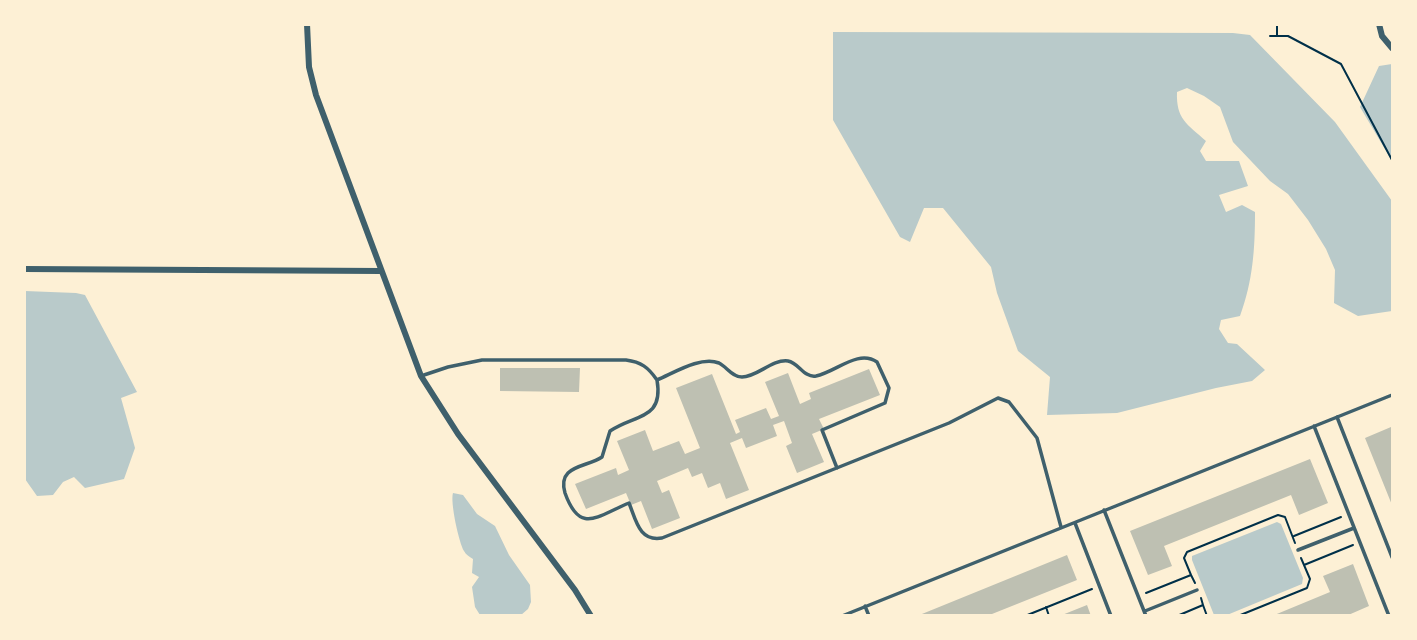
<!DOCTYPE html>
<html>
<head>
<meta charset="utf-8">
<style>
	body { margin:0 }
	#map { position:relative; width:1417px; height:640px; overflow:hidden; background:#fdf0d5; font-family:Overpass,sans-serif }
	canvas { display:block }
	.frame { position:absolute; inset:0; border:26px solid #fdf0d5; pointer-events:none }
</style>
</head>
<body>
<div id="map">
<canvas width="1417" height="640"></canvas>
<div class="frame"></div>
</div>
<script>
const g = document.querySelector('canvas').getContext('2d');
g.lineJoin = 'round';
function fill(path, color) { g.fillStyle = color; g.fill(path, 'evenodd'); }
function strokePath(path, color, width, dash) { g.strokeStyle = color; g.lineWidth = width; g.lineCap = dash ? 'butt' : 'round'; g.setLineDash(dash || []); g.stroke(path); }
const green = new Path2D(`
	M 833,32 L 1233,33 L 1250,35 L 1335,122 L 1392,201 L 1392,311 L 1358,316 L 1334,303 L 1335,270 L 1326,249 L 1308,220 L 1288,194 L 1270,181 L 1233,142 L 1220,107 L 1204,96 L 1187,88 L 1177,92 C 1176,119 1187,124 1206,141 L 1200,151 L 1206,161 L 1239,161 L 1248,186 L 1219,195 L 1226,212 L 1242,205 L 1255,212 C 1255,249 1253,281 1240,316 L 1221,320 L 1219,329 L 1228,343 L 1237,344 L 1265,370 L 1252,381 L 1216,388 L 1117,413 L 1047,415 L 1050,377 L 1018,351 L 997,293 L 991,267 L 943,208 L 924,208 L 910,242 L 900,237 L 833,120 Z
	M 1392,64 L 1392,161 L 1360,107 L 1379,66 Z
	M 25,291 L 76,293 L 85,295 L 137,392 L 121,398 L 135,448 L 124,479 L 85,488 L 74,477 L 63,482 L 53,495 L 37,496 L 25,479 Z
	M 453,493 L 463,495 L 477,514 L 495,526 L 509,555 L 530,585 L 531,602 L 528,609 L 521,615 L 480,615 L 475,607 L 472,587 L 479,577 L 472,573 L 473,559 C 470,557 466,555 464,551 C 459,543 450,502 453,493 Z
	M 1277,522 L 1281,524 L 1303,578 L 1302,584 L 1227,615 L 1214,615 L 1192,560 L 1192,556 Z`);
const building = new Path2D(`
	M 500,368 L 580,368 L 579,392 L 500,391 Z
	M 869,369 L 880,395 L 819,419 L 824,429 L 812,434 L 824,462 L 797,473 L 786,446 L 792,443 L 784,421 L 773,425 L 777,436 L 746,448 L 742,438 L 730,443 L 749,490 L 726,499 L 720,483 L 708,488 L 702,473 L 692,477 L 688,468 L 657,481 L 662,493 L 669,490 L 680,518 L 652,529 L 641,501 L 631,505 L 626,493 L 586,509 L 575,484 L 616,468 L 618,475 L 629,470 L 617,441 L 645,430 L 653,451 L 679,441 L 685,454 L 700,448 L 676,388 L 712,374 L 736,434 L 740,432 L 735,420 L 766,408 L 771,419 L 779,416 L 765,382 L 788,373 L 800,404 L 811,399 L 809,393 Z
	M 1391,427 L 1392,432 L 1392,505 L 1365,438 Z
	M 1310,459 L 1328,503 L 1299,515 L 1291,495 L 1164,546 L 1172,566 L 1148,575 L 1130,531 Z
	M 1067,555 L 1077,580 L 987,616 L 917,616 Z
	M 1353,564 L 1369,606 L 1346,616 L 1272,616 L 1330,592 L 1323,576 Z
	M 1087,605 L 1091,616 L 1062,616 L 1062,615 Z`);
const path = new Path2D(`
	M 1277,24 L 1277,35
	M 1270,36 L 1288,36 L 1341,64 L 1392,160
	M 1294,536 L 1341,517
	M 1301,558 L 1304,565
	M 1191,575 L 1184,558 L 1187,552 L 1278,515 L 1285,517 L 1295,543
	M 1146,593 L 1191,575 L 1195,583
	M 1201,598 L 1203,605
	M 1046,607 L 1049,616
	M 1025,616 L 1092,589
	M 1177,616 L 1203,605 L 1207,616
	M 1238,616 L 1307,588 L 1310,579 L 1304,565 L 1353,545`);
const service = new Path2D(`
	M 421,376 L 448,367 L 482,360 L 626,360 C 641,362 648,367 657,380
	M 1337,417 L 1392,557
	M 1314,426 L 1389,616
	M 837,468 L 822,430 L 885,403 L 889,388 L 877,362 C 858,349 836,372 816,376 C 804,378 799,363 788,361 C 772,359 757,377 742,377 C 732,377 727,367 719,363 C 700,356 674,373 657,380 C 664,420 635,414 610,431 L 602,457 C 592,464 576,465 568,473 C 562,479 563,486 565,493 C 580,535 597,516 629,503 C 636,520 639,542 662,538 L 949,423 L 998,398 L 1009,402 L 1037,438 L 1061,527
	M 1104,510 L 1146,616
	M 1075,523 L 1111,616
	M 1298,550 L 1354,528
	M 865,606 L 869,616
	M 1145,611 L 1197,590
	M 842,616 L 1392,395`);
const minor = new Path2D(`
	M 307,24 L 309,67 L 316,95 L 421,376 L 458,434 L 575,590 L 591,616
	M 1379,24 L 1382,36 L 1392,48
	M 24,269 L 381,271`);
fill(green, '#b9caca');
fill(building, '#bec0b2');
strokePath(path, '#003049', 2);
strokePath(service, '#3f606c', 3.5);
strokePath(minor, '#3f606c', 6);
</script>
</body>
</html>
